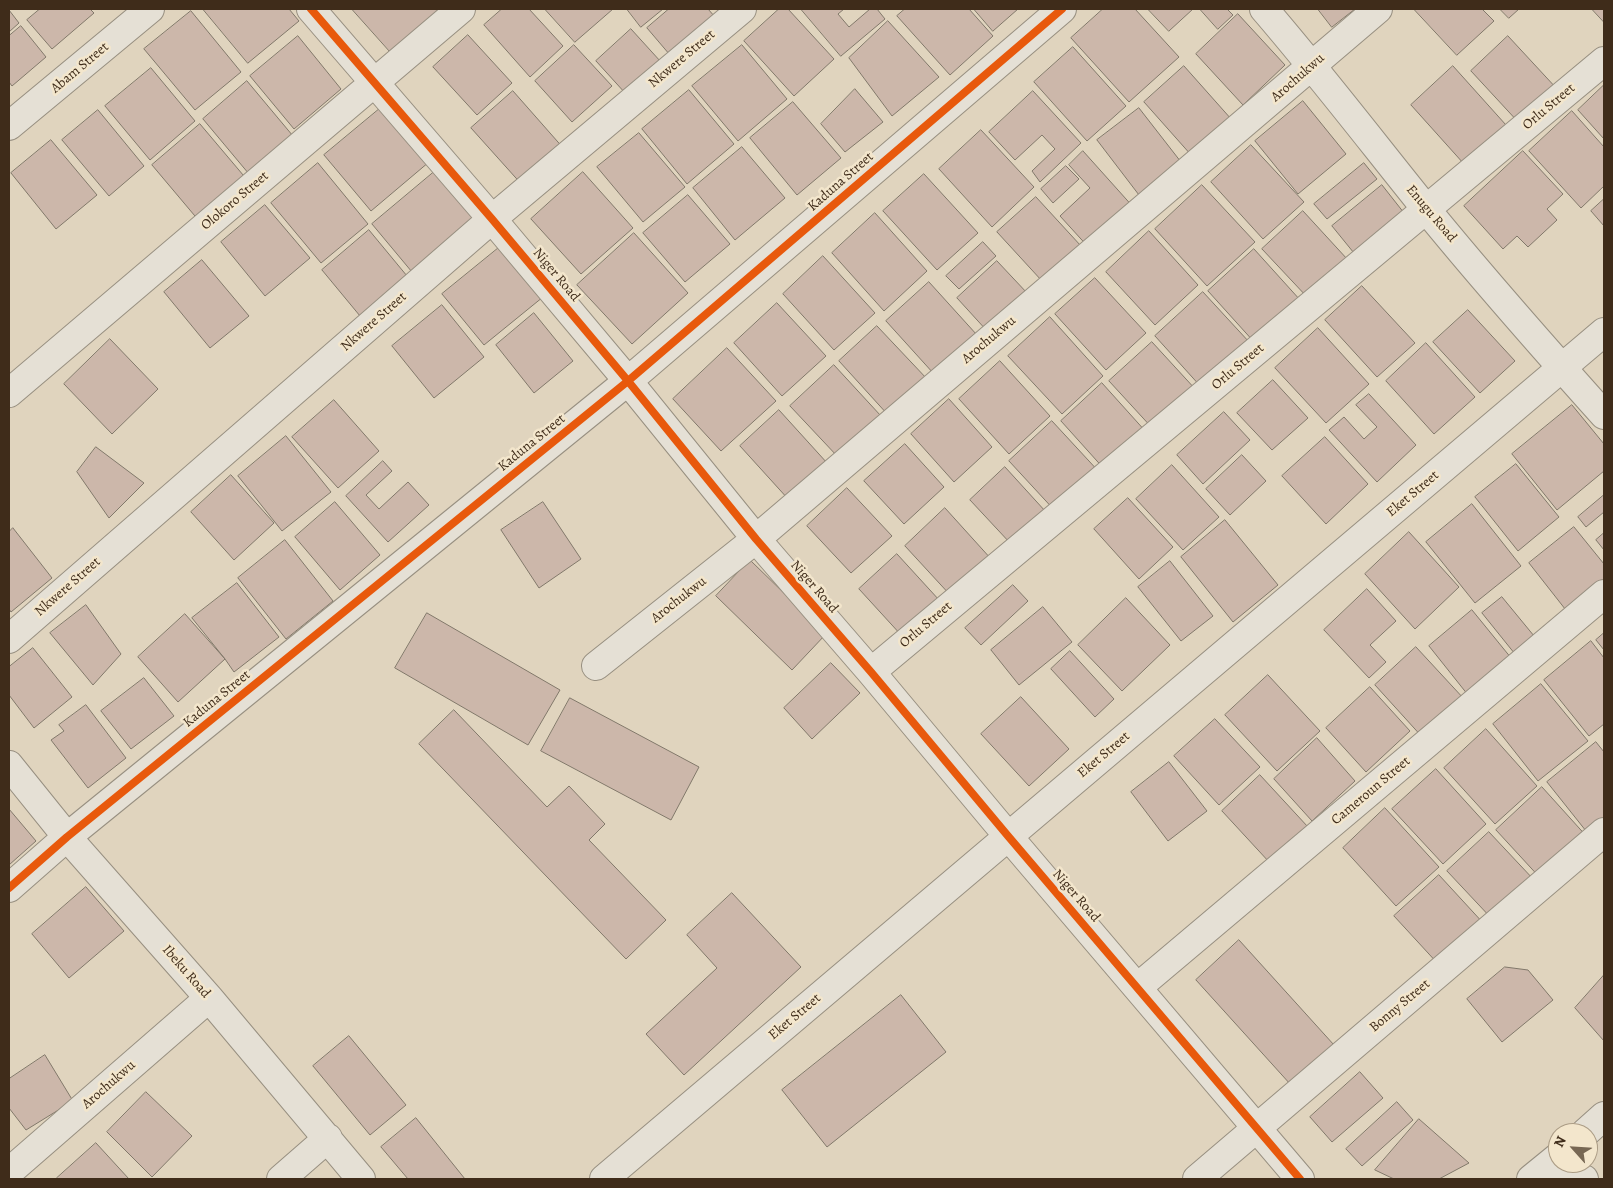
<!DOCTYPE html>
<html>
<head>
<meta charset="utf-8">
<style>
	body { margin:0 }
	#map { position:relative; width:1613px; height:1188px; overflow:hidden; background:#e0d4be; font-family:Alegreya,serif }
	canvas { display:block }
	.frame { position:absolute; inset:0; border:10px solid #3f2c1a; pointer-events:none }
	.north { position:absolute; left:1548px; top:1123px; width:50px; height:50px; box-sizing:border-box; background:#f3e6cc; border:1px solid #ab9c85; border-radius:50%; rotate:296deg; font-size:14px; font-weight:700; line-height:20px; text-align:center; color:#3f2c1a }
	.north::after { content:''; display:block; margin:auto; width:18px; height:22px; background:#776753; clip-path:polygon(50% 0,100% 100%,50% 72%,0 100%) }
</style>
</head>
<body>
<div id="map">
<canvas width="1613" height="1188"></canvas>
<div class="frame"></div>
<div class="north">N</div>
</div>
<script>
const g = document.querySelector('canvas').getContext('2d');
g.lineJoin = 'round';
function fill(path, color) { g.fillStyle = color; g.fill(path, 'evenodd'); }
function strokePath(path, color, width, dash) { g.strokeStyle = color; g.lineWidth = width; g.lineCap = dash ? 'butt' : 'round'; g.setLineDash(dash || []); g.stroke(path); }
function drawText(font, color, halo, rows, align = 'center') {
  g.font = font + ' Alegreya,serif'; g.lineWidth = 5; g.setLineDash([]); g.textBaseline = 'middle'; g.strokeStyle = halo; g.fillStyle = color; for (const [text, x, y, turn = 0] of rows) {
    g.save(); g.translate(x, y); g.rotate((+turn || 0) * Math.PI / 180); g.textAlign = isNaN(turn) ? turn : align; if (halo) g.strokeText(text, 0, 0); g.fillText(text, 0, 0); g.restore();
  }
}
const building = new Path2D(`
	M 40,9 L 90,9 L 94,13 L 52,49 L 27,20 Z
	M 203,9 L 289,9 L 299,21 L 248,63 Z
	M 352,9 L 444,9 L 395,57 Z
	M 502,9 L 529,9 L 563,46 L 530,77 L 484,25 Z
	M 545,9 L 613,9 L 575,42 Z
	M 627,9 L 663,9 L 641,27 Z
	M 669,9 L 708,9 L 715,17 L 670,55 L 647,28 Z
	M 779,9 L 788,9 L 834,59 L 794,96 L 744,41 Z
	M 801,9 L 844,9 L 838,14 L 849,27 L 870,9 L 877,9 L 885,19 L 841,56 Z
	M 905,9 L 969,9 L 993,36 L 950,75 L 897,16 Z
	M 974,9 L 1018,9 L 993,31 Z
	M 1103,9 L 1135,9 L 1179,57 L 1129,102 L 1071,38 Z
	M 1148,9 L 1193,9 L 1169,31 Z
	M 1200,9 L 1227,9 L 1233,15 L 1218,29 Z
	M 1318,9 L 1355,9 L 1332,27 Z
	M 1414,9 L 1482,9 L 1494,21 L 1457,55 Z
	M 1500,9 L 1519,9 L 1509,18 Z
	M 1592,9 L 1604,9 L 1604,22 Z
	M 9,10 L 19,23 L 9,32 Z
	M 191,11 L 241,72 L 195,110 L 144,49 Z
	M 1238,14 L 1285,65 L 1243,105 L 1196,54 Z
	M 888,21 L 939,77 L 892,116 L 849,58 Z
	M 21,26 L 46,57 L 12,86 L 9,82 L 9,36 Z
	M 631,29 L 661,62 L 626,94 L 596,61 Z
	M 468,35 L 512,83 L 477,115 L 433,67 Z
	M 298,36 L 341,89 L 294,129 L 250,76 Z
	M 1508,36 L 1558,90 L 1520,124 L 1471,71 Z
	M 574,45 L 612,86 L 572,122 L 535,81 Z
	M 742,45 L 787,99 L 738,141 L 692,86 Z
	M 1073,47 L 1126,106 L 1087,141 L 1034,82 Z
	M 1184,66 L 1232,120 L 1192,156 L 1144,102 Z
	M 1453,66 L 1506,125 L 1464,164 L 1411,105 Z
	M 151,68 L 195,121 L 150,160 L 105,106 Z
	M 247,81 L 293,136 L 249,174 L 203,119 Z
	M 1604,85 L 1604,139 L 1578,110 Z
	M 855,89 L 883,122 L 845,152 L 821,124 Z
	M 689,90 L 734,144 L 687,184 L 642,129 Z
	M 513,91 L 565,150 L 524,187 L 471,128 Z
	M 1033,91 L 1081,143 L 1040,182 L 1032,171 L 1055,149 L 1042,135 L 1015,160 L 989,132 Z
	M 1303,101 L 1346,154 L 1298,194 L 1255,141 Z
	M 793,102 L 841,158 L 797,195 L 750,138 Z
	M 383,106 L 429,162 L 371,211 L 324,155 Z
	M 1139,108 L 1181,162 L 1139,195 L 1097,140 Z
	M 98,110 L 144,166 L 109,196 L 62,140 Z
	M 1572,111 L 1604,147 L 1604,186 L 1581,208 L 1529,151 Z
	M 200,124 L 249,182 L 200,222 L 152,165 Z
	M 981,130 L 1034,187 L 992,227 L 939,169 Z
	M 639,133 L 685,187 L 643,222 L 597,167 Z
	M 51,140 L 97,195 L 56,229 L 11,173 Z
	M 1251,145 L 1304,202 L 1263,239 L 1211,182 Z
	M 742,147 L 785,198 L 735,240 L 693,188 Z
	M 1083,151 L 1135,209 L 1091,250 L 1060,216 L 1090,188 L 1069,165 Z
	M 1523,151 L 1563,194 L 1547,209 L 1557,220 L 1528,247 L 1517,236 L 1503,249 L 1464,206 Z
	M 318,163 L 368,224 L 321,263 L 271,203 Z
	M 1364,163 L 1377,179 L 1327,219 L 1314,204 Z
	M 1066,166 L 1079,179 L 1053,203 L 1041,189 Z
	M 440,167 L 479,215 L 412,272 L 372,224 Z
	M 583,172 L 633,228 L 581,274 L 531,219 Z
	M 924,174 L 978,233 L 937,270 L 883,211 Z
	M 1202,185 L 1255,242 L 1207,286 L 1155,229 Z
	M 1382,185 L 1408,218 L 1358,258 L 1332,226 Z
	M 688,195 L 730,244 L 685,282 L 643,233 Z
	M 1036,197 L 1081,246 L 1042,281 L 997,232 Z
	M 1604,199 L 1604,226 L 1591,211 Z
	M 265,205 L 310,258 L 265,296 L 221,242 Z
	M 1303,211 L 1348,260 L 1308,298 L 1262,249 Z
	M 875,213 L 927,271 L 884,311 L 832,253 Z
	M 369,230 L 412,282 L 365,322 L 322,270 Z
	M 1149,231 L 1198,285 L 1155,325 L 1106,272 Z
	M 634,233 L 688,293 L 632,344 L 577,285 Z
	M 983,242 L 996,256 L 959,289 L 946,276 Z
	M 501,246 L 543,297 L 484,345 L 442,294 Z
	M 1254,249 L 1301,301 L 1255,343 L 1208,291 Z
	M 823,256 L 875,313 L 834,350 L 783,294 Z
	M 202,260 L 249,316 L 210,348 L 164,292 Z
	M 997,261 L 1028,294 L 988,332 L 957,298 Z
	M 1095,278 L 1146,333 L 1106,370 L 1055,314 Z
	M 929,282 L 977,335 L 934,374 L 886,321 Z
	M 1362,286 L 1415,343 L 1377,377 L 1325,320 Z
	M 1203,292 L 1250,343 L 1202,388 L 1155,336 Z
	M 777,303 L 826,356 L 782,396 L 734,343 Z
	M 442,305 L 484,357 L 434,398 L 392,346 Z
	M 1468,310 L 1515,361 L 1480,393 L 1433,342 Z
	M 534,313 L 573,361 L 534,393 L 496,345 Z
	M 1050,317 L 1103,376 L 1062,414 L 1008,356 Z
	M 877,326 L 928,380 L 889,416 L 839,361 Z
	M 1318,328 L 1369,384 L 1326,423 L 1275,368 Z
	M 110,339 L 158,389 L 112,434 L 64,384 Z
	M 1152,342 L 1197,391 L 1154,430 L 1109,381 Z
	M 1426,343 L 1475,397 L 1434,434 L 1386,381 Z
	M 727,348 L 776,401 L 721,451 L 673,399 Z
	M 1000,361 L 1050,416 L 1009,454 L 959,399 Z
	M 834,365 L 881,416 L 838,457 L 790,406 Z
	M 1273,380 L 1308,418 L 1272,450 L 1237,413 Z
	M 1102,383 L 1147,433 L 1106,471 L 1061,421 Z
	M 1369,394 L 1416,445 L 1377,482 L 1329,430 L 1344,417 L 1364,439 L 1377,427 L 1356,405 Z
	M 949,399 L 992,447 L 954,482 L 911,434 Z
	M 334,400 L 379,451 L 338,488 L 292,437 Z
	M 1572,405 L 1604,444 L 1604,471 L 1557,510 L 1512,454 Z
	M 779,410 L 828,464 L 789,500 L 740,446 Z
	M 1224,412 L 1250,440 L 1203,484 L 1177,455 Z
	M 1052,421 L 1101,474 L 1057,513 L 1009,461 Z
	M 286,436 L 331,492 L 282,531 L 238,476 Z
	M 1325,437 L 1368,484 L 1326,524 L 1282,476 Z
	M 905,444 L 944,487 L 904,524 L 864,481 Z
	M 96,447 L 144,483 L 109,518 L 77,472 Z
	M 1242,455 L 1266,481 L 1230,515 L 1206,489 Z
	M 383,461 L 392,471 L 366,495 L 379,509 L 408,482 L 429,505 L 388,542 L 346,496 Z
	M 1516,464 L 1559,517 L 1518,551 L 1475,497 Z
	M 1172,465 L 1219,517 L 1183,550 L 1136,499 Z
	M 1005,467 L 1046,512 L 1011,544 L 970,500 Z
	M 231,475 L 274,523 L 234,560 L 191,512 Z
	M 847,488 L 892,536 L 851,573 L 807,526 Z
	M 1604,495 L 1604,512 L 1586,527 L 1578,517 Z
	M 1128,498 L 1173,547 L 1139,579 L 1094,529 Z
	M 335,502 L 380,555 L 340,590 L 295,537 Z
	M 543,502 L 581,559 L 539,588 L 501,530 Z
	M 1472,504 L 1521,566 L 1475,603 L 1426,542 Z
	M 945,508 L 992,560 L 952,597 L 905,546 Z
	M 1225,520 L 1278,585 L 1233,622 L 1181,557 Z
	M 1574,527 L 1604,564 L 1604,585 L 1569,614 L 1529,563 Z
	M 13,528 L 52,578 L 11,612 L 9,609 L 9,532 Z
	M 1409,532 L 1459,587 L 1415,629 L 1365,574 Z
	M 1604,533 L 1604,550 L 1596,540 Z
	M 285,540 L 333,601 L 286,639 L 238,578 Z
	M 897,554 L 940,601 L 902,636 L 859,589 Z
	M 750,560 L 826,634 L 792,670 L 716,596 Z
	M 1170,561 L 1213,616 L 1181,641 L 1138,587 Z
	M 237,583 L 279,637 L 234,672 L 225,659 L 192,618 Z
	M 1013,585 L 1028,601 L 981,645 L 965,628 Z
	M 1367,589 L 1396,621 L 1370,645 L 1386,662 L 1369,678 L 1324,630 Z
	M 1502,597 L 1539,642 L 1519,659 L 1482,613 Z
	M 1126,598 L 1170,645 L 1122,691 L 1078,645 Z
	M 86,605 L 121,654 L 93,685 L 50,633 Z
	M 1043,607 L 1072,642 L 1019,685 L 991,650 Z
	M 1472,610 L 1516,664 L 1472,700 L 1429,646 Z
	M 427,613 L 560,690 L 528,745 L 395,668 Z
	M 185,614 L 225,659 L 178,702 L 138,657 Z
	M 1604,633 L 1604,650 L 1596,640 Z
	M 1591,641 L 1604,658 L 1604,724 L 1589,736 L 1544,680 Z
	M 1416,647 L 1465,700 L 1424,739 L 1375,685 Z
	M 33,648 L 72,697 L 34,728 L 9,695 L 9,667 Z
	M 1070,651 L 1114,699 L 1095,717 L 1051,669 Z
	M 831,663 L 860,693 L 812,739 L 784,708 Z
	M 1268,675 L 1320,731 L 1277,771 L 1225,715 Z
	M 144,678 L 174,716 L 131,749 L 101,711 Z
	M 1541,684 L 1588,741 L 1538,781 L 1493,724 Z
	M 1370,687 L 1410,731 L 1366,772 L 1326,728 Z
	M 1021,697 L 1069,749 L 1029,786 L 981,734 Z
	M 570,698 L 699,767 L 671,820 L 541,751 Z
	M 86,705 L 126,758 L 88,788 L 51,740 L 64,731 L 59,725 Z
	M 454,710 L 547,807 L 569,786 L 605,824 L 589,840 L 666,920 L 626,959 L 419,744 Z
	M 1215,719 L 1260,767 L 1219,805 L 1174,756 Z
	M 1486,729 L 1537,786 L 1495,824 L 1444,768 Z
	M 1317,738 L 1355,781 L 1312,821 L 1274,779 Z
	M 1596,742 L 1604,752 L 1604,833 L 1594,841 L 1547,782 Z
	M 1169,762 L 1207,811 L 1168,841 L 1131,792 Z
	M 1436,769 L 1486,824 L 1443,864 L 1392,809 Z
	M 1260,775 L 1308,827 L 1270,863 L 1222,811 Z
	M 1542,787 L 1589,839 L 1543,881 L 1496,830 Z
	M 1385,808 L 1439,867 L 1396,906 L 1343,848 Z
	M 9,809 L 36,841 L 9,865 Z
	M 1489,832 L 1535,881 L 1493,920 L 1447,871 Z
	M 1439,875 L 1485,925 L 1440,966 L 1394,916 Z
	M 86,887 L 124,931 L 69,978 L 32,934 Z
	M 732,893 L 801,967 L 684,1075 L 646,1034 L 717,968 L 687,935 Z
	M 1239,940 L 1334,1045 L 1291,1085 L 1196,980 Z
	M 1505,967 L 1528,970 L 1553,1000 L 1502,1042 L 1467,999 Z
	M 1604,975 L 1604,1041 L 1575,1008 Z
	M 901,995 L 946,1052 L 827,1147 L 782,1090 Z
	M 349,1036 L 406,1105 L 370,1135 L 313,1066 Z
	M 45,1055 L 73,1101 L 26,1130 L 9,1108 L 9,1079 Z
	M 1360,1072 L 1383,1098 L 1332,1142 L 1310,1117 Z
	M 146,1092 L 192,1136 L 152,1177 L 107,1132 Z
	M 1397,1102 L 1413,1120 L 1362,1166 L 1346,1149 Z
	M 416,1118 L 465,1179 L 408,1179 L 381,1147 Z
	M 1419,1119 L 1469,1163 L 1439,1179 L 1394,1179 L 1375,1170 Z
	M 96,1143 L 129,1179 L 58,1179 L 57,1178 Z`);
const street = new Path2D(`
	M 311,9 L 492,219 L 628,381 L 756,539 L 871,672 L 1008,836 L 1300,1179
	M 1264,9 C 1320,74 1372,142 1426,209 C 1483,279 1544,348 1604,415
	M 9,126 L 150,9
	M 9,393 L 461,9
	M 9,639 L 492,219 L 742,9
	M 596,666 L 756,539 L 1378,9
	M 871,672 L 1604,61
	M 9,765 L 67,837 L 209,998 L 361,1179
	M 9,888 L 67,837 L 628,381 L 1062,9
	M 1138,987 L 1604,594
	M 1585,1133 L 1604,1116
	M 1550,1164 L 1584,1179
	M 9,1172 L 209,998
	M 281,1179 L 328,1138
	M 604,1179 L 1604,332
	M 1197,1179 L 1604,832
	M 1531,1179 L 1558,1157`);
const cycleway = new Path2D(`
	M 311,9 L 492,219 L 628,381 L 756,539 L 871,672 L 1008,836 L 1300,1179
	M 9,888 L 67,837 L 628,381 L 1062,9`);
const streetNames = [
	["Nkwere Street",682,59,-40],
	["Abam Street",80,68,-40],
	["Arochukwu",1298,78,-41],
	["Orlu Street",1549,107,-40],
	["Kaduna Street",841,182,-41],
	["Olokoro Street",235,201,-40],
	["Enugu Road",1431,214,50],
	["Niger Road",556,275,50],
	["Nkwere Street",374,322,-41],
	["Arochukwu",989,340,-40],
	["Orlu Street",1238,367,-40],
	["Kaduna Street",532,443,-39],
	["Eket Street",1413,494,-40],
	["Nkwere Street",68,587,-41],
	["Niger Road",814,587,49],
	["Arochukwu",679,600,-38],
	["Orlu Street",926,625,-40],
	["Kaduna Street",217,699,-39],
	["Eket Street",1104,755,-40],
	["Cameroun Street",1371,791,-40],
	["Niger Road",1076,896,49],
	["Ibeku Road",186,972,49],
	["Bonny Street",1400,1006,-40],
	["Eket Street",795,1017,-40],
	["Arochukwu",109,1085,-41]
];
fill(building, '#ccb7aa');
strokePath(building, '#81786a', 1);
strokePath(street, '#978f80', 30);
strokePath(street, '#e5e0d5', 28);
strokePath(cycleway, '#e8590c', 8);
drawText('14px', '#3f2c1a', '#f3e6cc', streetNames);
</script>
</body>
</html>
